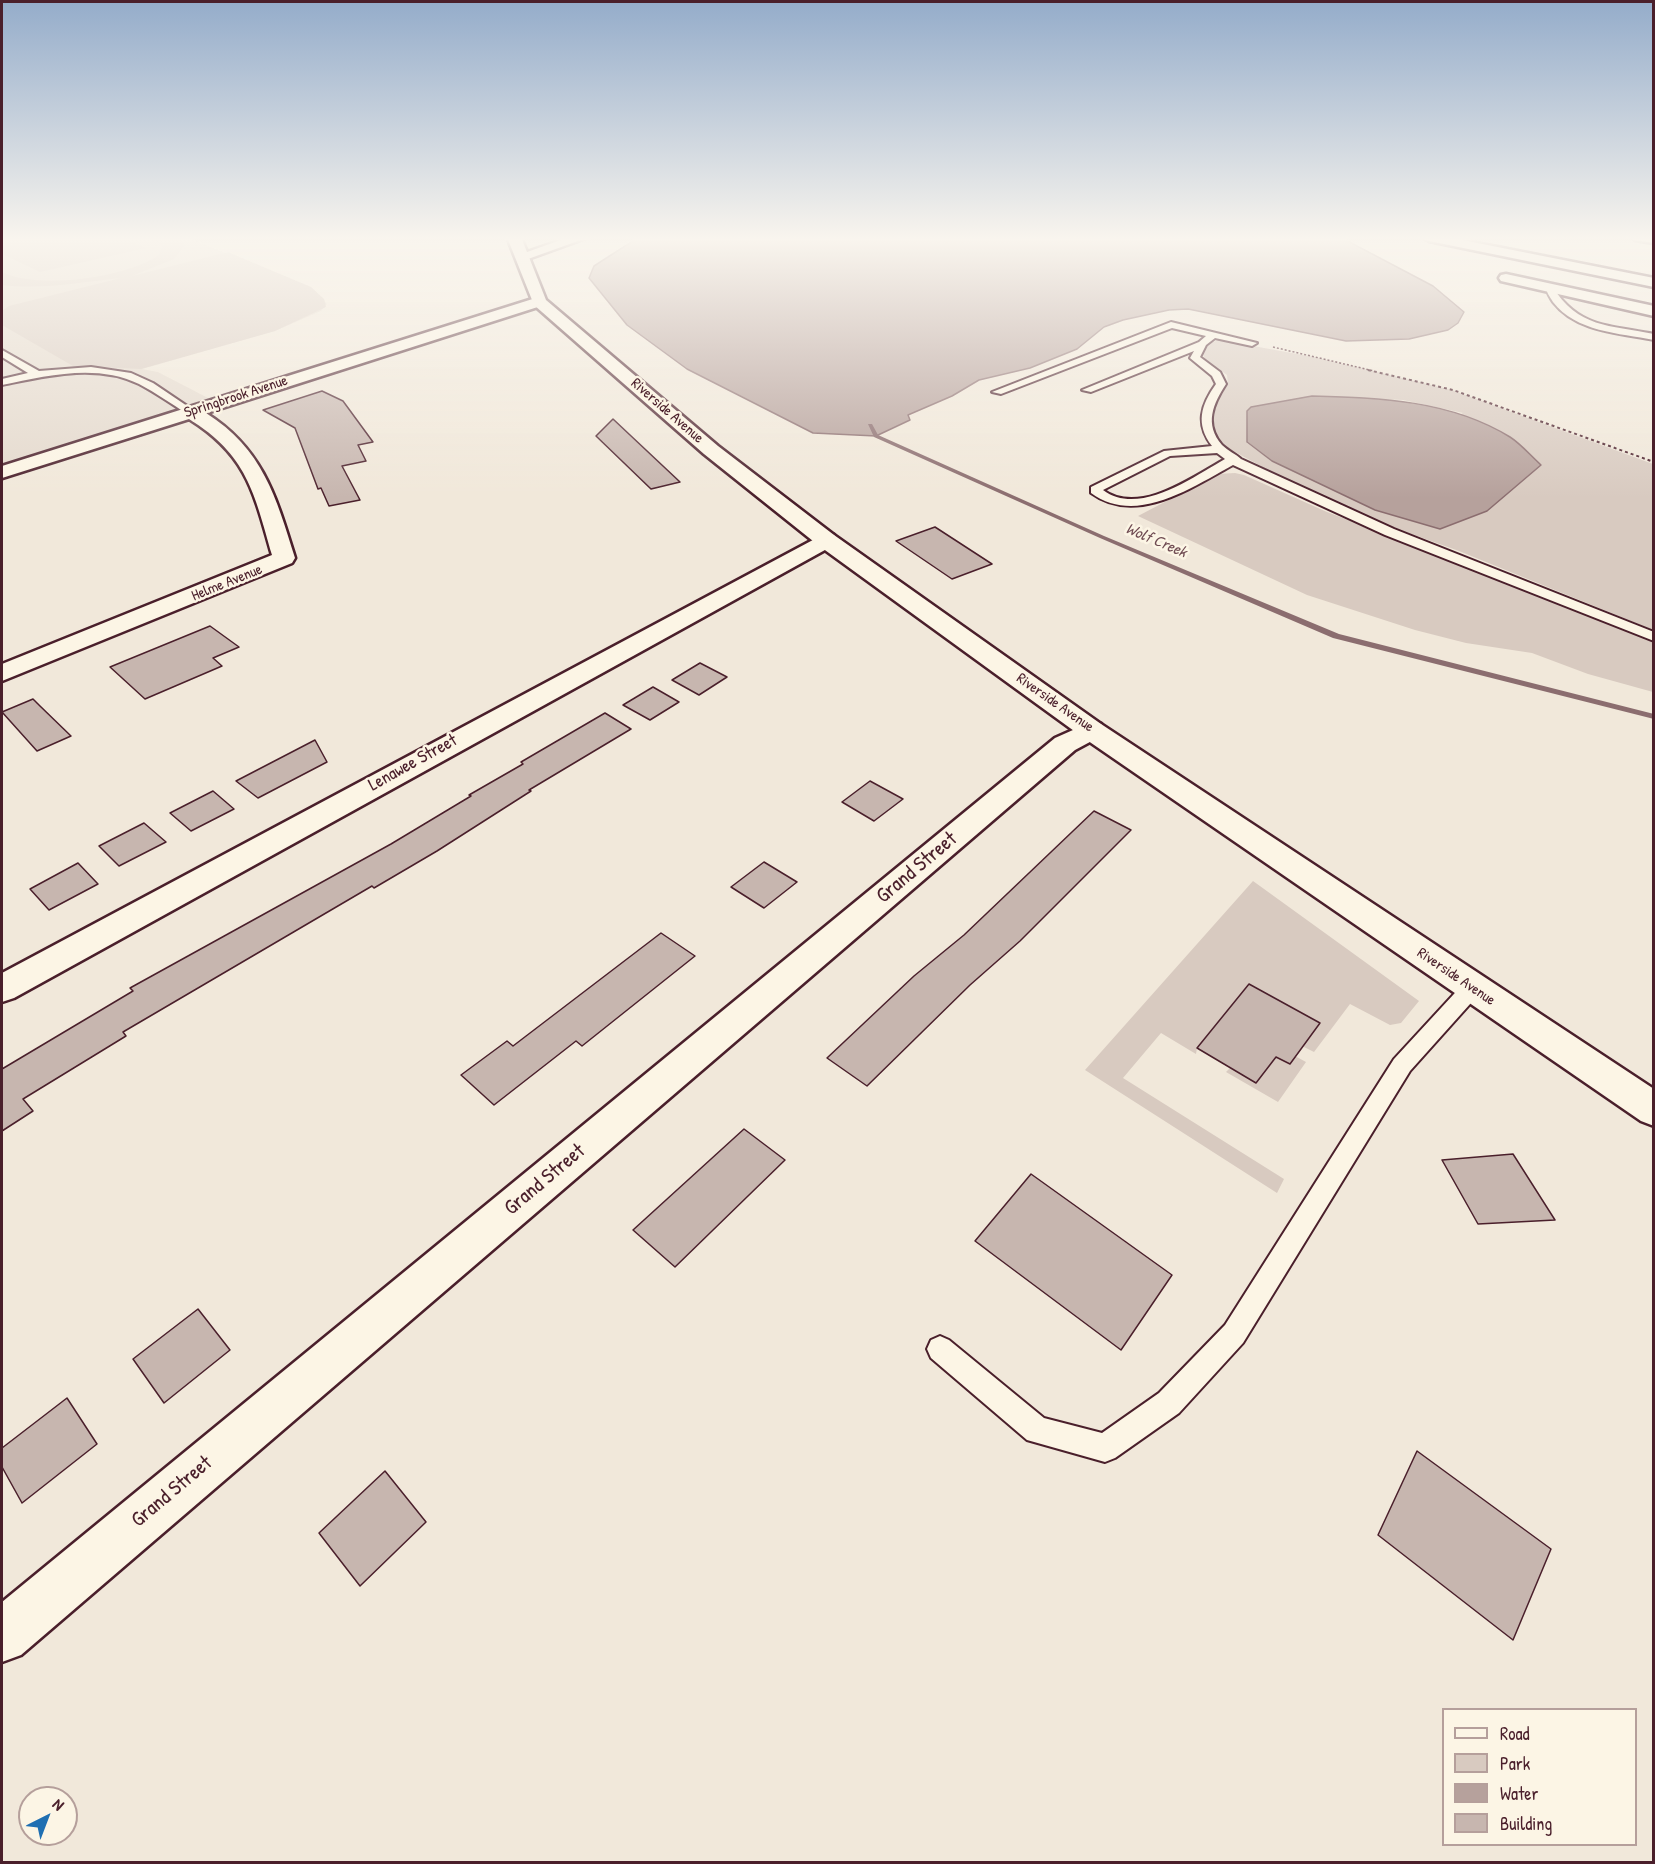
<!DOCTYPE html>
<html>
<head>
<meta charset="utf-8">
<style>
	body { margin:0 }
	#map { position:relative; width:1655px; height:1864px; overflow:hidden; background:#f1e8da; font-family:"Patrick Hand",sans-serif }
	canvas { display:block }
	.frame { position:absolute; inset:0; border:3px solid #4a1f2b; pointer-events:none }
	.legend { position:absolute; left:1442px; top:1708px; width:195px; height:138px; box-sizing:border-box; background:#fcf5e5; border:2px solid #b59f9b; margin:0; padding:8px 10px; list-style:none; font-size:18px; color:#4a1f2b }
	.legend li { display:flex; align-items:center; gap:12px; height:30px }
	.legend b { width:30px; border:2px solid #b59f9b }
	.north { position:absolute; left:18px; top:1786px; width:60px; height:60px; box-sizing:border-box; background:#fcf5e5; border:2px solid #b59f9b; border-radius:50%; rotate:42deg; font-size:16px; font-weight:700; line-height:24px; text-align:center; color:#4a1f2b }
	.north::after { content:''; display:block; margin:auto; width:21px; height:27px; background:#1f6fb2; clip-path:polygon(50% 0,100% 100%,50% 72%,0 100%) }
</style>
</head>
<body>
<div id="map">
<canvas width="1655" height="1864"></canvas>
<div class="frame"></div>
<ul class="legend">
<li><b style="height:8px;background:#fcf5e5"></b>Road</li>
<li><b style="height:16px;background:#d8cac0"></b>Park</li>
<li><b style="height:16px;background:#b6a19c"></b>Water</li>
<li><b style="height:16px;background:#c7b6af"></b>Building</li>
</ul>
<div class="north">N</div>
</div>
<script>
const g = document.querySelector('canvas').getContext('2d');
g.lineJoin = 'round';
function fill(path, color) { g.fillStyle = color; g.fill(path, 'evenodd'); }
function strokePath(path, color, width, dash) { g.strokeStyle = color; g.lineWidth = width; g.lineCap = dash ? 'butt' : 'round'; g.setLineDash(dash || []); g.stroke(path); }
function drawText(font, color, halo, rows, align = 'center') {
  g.font = font + ' "Patrick Hand",sans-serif'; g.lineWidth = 5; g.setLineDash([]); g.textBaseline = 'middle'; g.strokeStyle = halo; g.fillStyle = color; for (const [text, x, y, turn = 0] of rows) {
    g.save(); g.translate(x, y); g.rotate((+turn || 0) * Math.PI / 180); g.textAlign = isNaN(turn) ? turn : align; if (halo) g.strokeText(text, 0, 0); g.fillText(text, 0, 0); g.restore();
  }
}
const built = new Path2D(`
	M 2,237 L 186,237 L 311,287 L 327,304 L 321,311 L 275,331 L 142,369 L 158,372 L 210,399 L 2,464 Z`);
const green = new Path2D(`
	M 2,237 L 120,237 L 146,248 L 40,272 L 2,254 Z
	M 148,237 L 178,237 L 185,245 L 174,259 L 132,276 L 228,252 L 311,287 L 324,299 L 326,307 L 275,331 L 141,369 L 73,366 L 2,325 L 2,311 L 9,306 L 121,278 C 81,282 42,290 2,285 L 2,272 C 38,290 126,278 159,255 L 162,245 Z
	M 1220,340 L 1314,357 L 1452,390 L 1653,464 L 1653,630 L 1459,551 L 1355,514 L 1310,493 L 1226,447 L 1214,434 L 1210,423 L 1212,411 L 1228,384 L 1227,375 L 1205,359 L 1202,353 L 1207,343 ZM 1312,396 L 1403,400 L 1463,413 L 1321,483 L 1272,461 L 1247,443 L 1247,411 L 1251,407 Z
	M 1235,473 L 1244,475 L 1327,512 L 1486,572 L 1653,641 L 1653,692 L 1588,674 L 1532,653 L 1466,643 L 1415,630 L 1307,595 L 1138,516 L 1218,474 Z
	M 1253,881 L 1419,1001 L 1401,1023 L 1390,1025 L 1350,1004 L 1314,1052 L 1302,1046 L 1319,1023 L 1249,984 L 1197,1048 L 1196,1054 L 1161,1033 L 1123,1078 L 1284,1179 L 1277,1193 L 1085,1070 Z
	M 1295,1056 L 1306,1062 L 1278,1102 L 1226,1072 L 1230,1068 L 1256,1083 L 1276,1057 L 1289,1064 Z`);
const water = new Path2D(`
	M 639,237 L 1340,237 L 1433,286 L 1464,312 L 1458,323 L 1448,330 L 1409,339 L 1346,341 L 1188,309 L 1169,310 L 1123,320 L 1104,327 L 1077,349 L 1030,368 L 979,380 L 952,396 L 908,415 L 910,420 L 876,436 L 813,433 L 687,369 L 627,325 L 589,278 L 594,266 Z
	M 1312,396 C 1381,398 1450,400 1510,437 C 1521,444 1531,456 1541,465 L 1487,511 L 1440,529 L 1375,510 L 1272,461 L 1247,442 L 1247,411 L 1251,407 Z`);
const stream = new Path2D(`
	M 868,424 L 872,424 L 878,435 L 1104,536 L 1339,634 L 1654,714 L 1654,719 L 1333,638 L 1100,538 L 874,437 Z`);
const building = new Path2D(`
	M 322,391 L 343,401 L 373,442 L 358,445 L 366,461 L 342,466 L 360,500 L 329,506 L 321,488 L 318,489 L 295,428 L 263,410 Z
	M 613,419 L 680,482 L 651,489 L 596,436 Z
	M 935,527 L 992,564 L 952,579 L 896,541 Z
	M 210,626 L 239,647 L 213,658 L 222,666 L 145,699 L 110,667 Z
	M 700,663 L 727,677 L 699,695 L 672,680 Z
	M 653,687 L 679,702 L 650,720 L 623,705 Z
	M 33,699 L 40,706 L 71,736 L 37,751 L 2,712 Z
	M 605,713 L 631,729 L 529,790 L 531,791 L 437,851 L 374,888 L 372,886 L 123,1032 L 126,1036 L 23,1099 L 33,1111 L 2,1131 L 2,1069 L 133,991 L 130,988 L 391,844 L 471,796 L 469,795 L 523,764 L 521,762 Z
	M 315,740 L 327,762 L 258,798 L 236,781 Z
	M 870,781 L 903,799 L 874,821 L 842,802 Z
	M 213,791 L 234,809 L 191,831 L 170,813 Z
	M 1094,811 L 1131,830 L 1020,941 L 970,985 L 867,1086 L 827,1058 L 914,976 L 964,935 Z
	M 144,823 L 166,842 L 119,866 L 99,846 Z
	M 764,862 L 797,882 L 764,908 L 731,887 Z
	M 78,863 L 98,884 L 49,910 L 30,889 Z
	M 661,933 L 695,956 L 582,1046 L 576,1041 L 494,1105 L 461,1075 L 507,1041 L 513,1046 Z
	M 1249,984 L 1320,1023 L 1290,1064 L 1276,1057 L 1256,1083 L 1197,1048 Z
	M 744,1129 L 785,1160 L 675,1267 L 633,1230 Z
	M 1513,1154 L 1555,1220 L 1478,1224 L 1442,1160 Z
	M 1031,1174 L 1172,1275 L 1121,1350 L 975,1241 Z
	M 198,1309 L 230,1350 L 164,1403 L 133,1359 Z
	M 67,1398 L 97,1444 L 22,1503 L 2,1467 L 2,1448 Z
	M 1417,1451 L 1551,1549 L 1513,1640 L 1378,1535 Z
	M 385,1471 L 426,1522 L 360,1586 L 319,1533 Z`);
const pathFar1 = new Path2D(`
	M 1273,347 L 1374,371`);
const path = new Path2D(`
	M 1368,370 L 1453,390 L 1654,462`);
const service = new Path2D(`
	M 1546,286 L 1552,286 C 1578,328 1609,325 1654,334 L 1654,340 C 1619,333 1576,332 1553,302 C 1550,297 1546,292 1546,286 Z
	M 1171,322 L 1257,343 L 1252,346 L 1215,338 L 1206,345 L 1200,357 L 1220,372 L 1226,384 C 1213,404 1204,424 1222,445 C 1228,451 1236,454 1241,459 L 1394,529 L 1654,632 L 1654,641 L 1385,535 L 1233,465 C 1191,488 1136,526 1091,493 L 1091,487 L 1164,451 L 1212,446 C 1195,424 1201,405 1216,384 L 1212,376 L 1190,358 L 1194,351 L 1091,392 L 1082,390 L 1199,342 L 1206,336 L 1172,328 L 1001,394 L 992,392 ZM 1217,453 L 1225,459 C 1193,477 1139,517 1103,490 L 1170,456 Z
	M 2,350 L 39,371 L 91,367 L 131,373 L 153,383 L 196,412 L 187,414 C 172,404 156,393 139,384 C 96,363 46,376 2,385 L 2,379 L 28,373 L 2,357 Z
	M 1472,980 L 1479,982 L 1482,988 L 1479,994 L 1410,1071 L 1243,1343 L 1179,1413 L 1115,1458 L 1105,1462 L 1027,1440 L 931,1358 L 927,1349 L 931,1340 L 940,1336 L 949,1340 L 1044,1418 L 1102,1433 L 1159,1393 L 1225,1325 L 1394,1059 L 1465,982 Z`);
const minor = new Path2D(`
	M 569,237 L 589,237 L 528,259 L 523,260 L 516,256 Z
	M 1422,237 L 1447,237 L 1654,278 L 1654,287 L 1429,241 Z
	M 1633,237 L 1654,237 L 1654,243 L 1635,240 Z
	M 1506,274 L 1654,306 L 1654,316 L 1501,281 L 1499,278 L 1501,275 Z
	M 539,297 L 547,302 L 544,305 L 206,413 C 263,449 276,497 295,558 L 292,563 L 2,681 L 2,664 L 272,555 C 254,492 247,455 189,419 L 2,478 L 2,466 Z
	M 826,533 L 834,535 L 837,540 L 834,545 L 14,998 L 2,1002 L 2,973 Z
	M 1091,722 L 1101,724 L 1105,730 L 1101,736 L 1075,750 L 21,1655 L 2,1662 L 2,1602 L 1055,738 Z`);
const tertiary = new Path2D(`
	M 507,237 L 521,237 L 546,300 L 718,446 L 834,535 L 1101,724 L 1654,1089 L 1654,1126 L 1641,1121 L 1081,736 L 818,545 L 704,454 L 534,305 Z`);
const farStreetnames = [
	["Springbrook Avenue",236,397,-18],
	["Riverside Avenue",667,411,41],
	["Helme Avenue",227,583,-22],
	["Riverside Avenue",1055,703,35],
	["Riverside Avenue",1456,977,34]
];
const farWaternames = [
	["Wolf Creek",1156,541,23]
];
const streetNames = [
	["Lenawee Street",413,763,-29]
];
const nearStreetnames = [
	["Grand Street",917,868,-40],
	["Grand Street",545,1180,-40],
	["Grand Street",172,1492,-40]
];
fill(built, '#e4d9cd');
fill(green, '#d8cac0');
fill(water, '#b6a19c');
strokePath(water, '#8b6d6f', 1.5);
fill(stream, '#8b6d6f');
fill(building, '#c7b6af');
strokePath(building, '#4a1f2b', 1.5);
strokePath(service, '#4a1f2b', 4);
strokePath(minor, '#4a1f2b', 5);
strokePath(tertiary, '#4a1f2b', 5);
strokePath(pathFar1, '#4a1f2b', 1.5, [2, 2]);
strokePath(path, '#4a1f2b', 2, [3, 3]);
fill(service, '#fcf5e5');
fill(minor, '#fcf5e5');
fill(tertiary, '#fcf5e5');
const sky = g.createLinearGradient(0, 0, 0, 498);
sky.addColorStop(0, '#94acca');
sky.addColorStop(0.48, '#f9f5ee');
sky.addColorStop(1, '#f9f5ee00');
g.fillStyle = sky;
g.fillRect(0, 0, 1655, 498);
drawText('15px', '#4a1f2b', '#fcf5e5', farStreetnames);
drawText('italic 16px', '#704c53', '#fcf5e5', farWaternames);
drawText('18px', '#4a1f2b', '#fcf5e5', streetNames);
drawText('21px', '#4a1f2b', '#fcf5e5', nearStreetnames);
</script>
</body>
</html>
